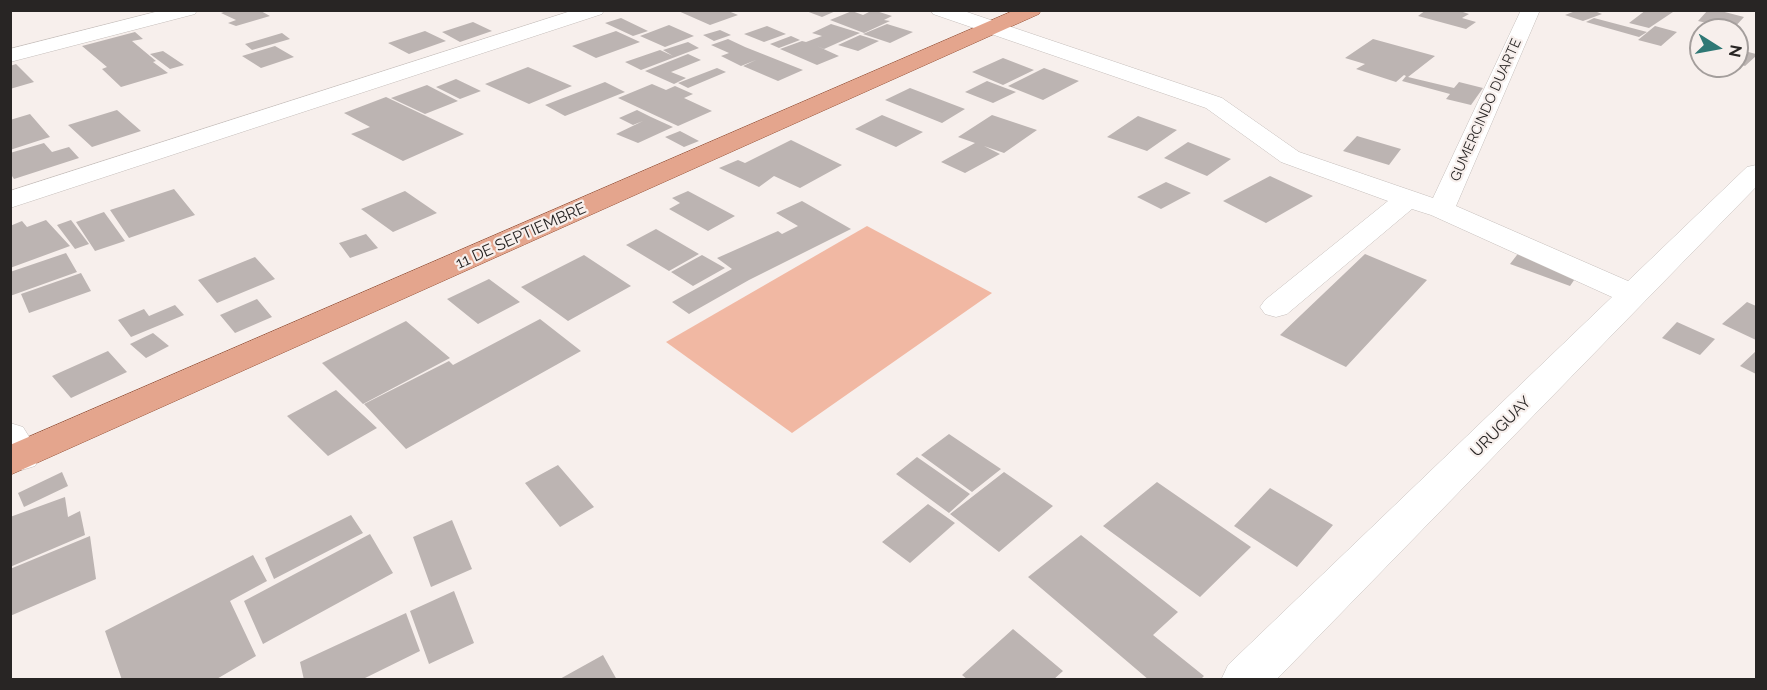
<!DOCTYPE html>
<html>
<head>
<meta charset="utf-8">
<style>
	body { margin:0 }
	#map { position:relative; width:1767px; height:690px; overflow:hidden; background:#f7efec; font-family:Raleway,sans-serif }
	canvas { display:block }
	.frame { position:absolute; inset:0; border:12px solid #282524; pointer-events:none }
	.north { position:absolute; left:1689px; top:18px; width:60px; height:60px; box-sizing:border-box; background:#f7efec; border:2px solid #a49e9c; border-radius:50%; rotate:101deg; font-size:16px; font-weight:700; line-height:24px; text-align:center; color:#282524 }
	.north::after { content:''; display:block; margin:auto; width:21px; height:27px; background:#2f7875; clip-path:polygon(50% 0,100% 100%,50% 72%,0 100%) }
</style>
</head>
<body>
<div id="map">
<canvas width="1767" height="690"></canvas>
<div class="frame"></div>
<div class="north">N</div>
</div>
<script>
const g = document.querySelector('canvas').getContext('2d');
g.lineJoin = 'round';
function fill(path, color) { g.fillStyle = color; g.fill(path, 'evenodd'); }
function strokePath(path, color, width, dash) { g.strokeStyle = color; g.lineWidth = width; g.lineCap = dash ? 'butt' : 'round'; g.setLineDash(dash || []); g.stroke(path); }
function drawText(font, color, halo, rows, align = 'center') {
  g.font = font + ' Raleway,sans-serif'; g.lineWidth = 4.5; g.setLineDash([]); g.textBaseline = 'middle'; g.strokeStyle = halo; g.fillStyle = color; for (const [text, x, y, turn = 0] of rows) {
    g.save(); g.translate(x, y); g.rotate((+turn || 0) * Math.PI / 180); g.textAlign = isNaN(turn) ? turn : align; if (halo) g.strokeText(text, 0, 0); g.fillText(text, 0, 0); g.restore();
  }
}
const green = new Path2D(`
	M 867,226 L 992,293 L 792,433 L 666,342 Z`);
const building = new Path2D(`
	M 229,10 L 259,10 L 270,16 L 236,26 L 228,23 L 236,20 L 221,13 Z
	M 676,10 L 726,10 L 738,15 L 710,25 Z
	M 838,10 L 822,17 L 806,11 L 806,10 Z
	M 873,10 L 892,16 L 884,20 L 890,21 L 864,33 L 830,20 L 852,11 L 863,15 Z
	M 1426,10 L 1457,10 L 1469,14 L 1462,18 L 1476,22 L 1466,29 L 1418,16 Z
	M 1578,10 L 1592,10 L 1602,14 L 1583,21 L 1565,15 Z
	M 1646,10 L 1676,10 L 1649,28 L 1629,23 Z
	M 1708,10 L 1717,10 L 1744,17 L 1733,29 L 1698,21 Z
	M 621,18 L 648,31 L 633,36 L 605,23 Z
	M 1594,18 L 1647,32 L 1639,37 L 1586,22 Z
	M 473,22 L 492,31 L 460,42 L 442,32 Z
	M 831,24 L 860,33 L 824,49 L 817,46 L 839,56 L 817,65 L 780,49 L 802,41 L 806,42 L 822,36 L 812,33 Z
	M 887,24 L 913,32 L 890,43 L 863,34 Z
	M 669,25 L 694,36 L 665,47 L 640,36 Z
	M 767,26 L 786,34 L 764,42 L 744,34 Z
	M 1655,26 L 1677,32 L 1661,46 L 1638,40 Z
	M 720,30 L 731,35 L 714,41 L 703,35 Z
	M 425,31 L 446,41 L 409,54 L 388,43 Z
	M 616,31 L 640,42 L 596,58 L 572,46 Z
	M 135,32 L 143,39 L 132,41 L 156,61 L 153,62 L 168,73 L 121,87 L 102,69 L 107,67 L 82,46 Z
	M 282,33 L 290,39 L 252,50 L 245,44 Z
	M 860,35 L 879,41 L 858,51 L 838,45 Z
	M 791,36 L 800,40 L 779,48 L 770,44 Z
	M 728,39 L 745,47 L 803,70 L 778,81 L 743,66 L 756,60 L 741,66 L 721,56 L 729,53 L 711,45 Z
	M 1373,39 L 1435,56 L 1408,77 L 1454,88 L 1459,82 L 1483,88 L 1471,105 L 1446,99 L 1450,94 L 1402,81 L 1406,76 L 1404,75 L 1396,82 L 1356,69 L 1365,64 L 1345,58 Z
	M 688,42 L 699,48 L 641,70 L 625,62 L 660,50 L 673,56 L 663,50 Z
	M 275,46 L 294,57 L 261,68 L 242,56 Z
	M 1737,49 L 1756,54 L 1756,56 L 1745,66 L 1737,63 Z
	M 163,51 L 184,65 L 170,69 L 150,54 Z
	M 688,54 L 701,60 L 671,72 L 686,78 L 674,84 L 645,71 Z
	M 1003,58 L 1034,70 L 1003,85 L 972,72 Z
	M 16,64 L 34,82 L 10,89 L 10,66 Z
	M 528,67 L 572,86 L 529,104 L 485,84 Z
	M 717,68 L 726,72 L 688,88 L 678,83 Z
	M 1044,68 L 1079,81 L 1043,100 L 1008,86 Z
	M 456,79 L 481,91 L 460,99 L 436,87 Z
	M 987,81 L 1016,92 L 993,103 L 965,92 Z
	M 605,82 L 625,92 L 565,116 L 545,105 Z
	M 652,84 L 666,90 L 675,86 L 693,94 L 684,98 L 712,111 L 678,126 L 618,98 Z
	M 427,85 L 458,101 L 425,114 L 391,98 Z
	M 910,88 L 965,109 L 942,123 L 885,100 Z
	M 386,97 L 464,134 L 403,161 L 351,134 L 370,127 L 344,113 Z
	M 117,110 L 141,131 L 92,147 L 68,125 Z
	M 637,110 L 651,117 L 673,127 L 638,143 L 616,134 L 643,121 L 633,125 L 619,118 Z
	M 30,114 L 50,137 L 10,150 L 10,120 Z
	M 882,115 L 923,132 L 896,147 L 855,129 Z
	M 992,115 L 1037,130 L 1004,153 L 984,146 L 1000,154 L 965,173 L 941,162 L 975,143 L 958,137 Z
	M 1138,116 L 1177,130 L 1147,151 L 1107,137 Z
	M 680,131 L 699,141 L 684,147 L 665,137 Z
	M 1357,136 L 1401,149 L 1389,165 L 1343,151 Z
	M 791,140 L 842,165 L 800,188 L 774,176 L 759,187 L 719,168 L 738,160 L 745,163 Z
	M 1188,142 L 1231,159 L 1207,176 L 1164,158 Z
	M 44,143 L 52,152 L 69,147 L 79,158 L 14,179 L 10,173 L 10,153 Z
	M 1270,176 L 1313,196 L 1266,223 L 1223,201 Z
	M 1166,182 L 1191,193 L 1161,209 L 1137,197 Z
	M 174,189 L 195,215 L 129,238 L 110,210 Z
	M 405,191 L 437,213 L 393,232 L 361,209 Z
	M 688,191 L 735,216 L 708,231 L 669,209 L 680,203 L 672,198 Z
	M 802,201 L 851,229 L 749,280 L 689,314 L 672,302 L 732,269 L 717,258 L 778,231 L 782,234 L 798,226 L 776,213 Z
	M 104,212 L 125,241 L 95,251 L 76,222 Z
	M 46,220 L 70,246 L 10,268 L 10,226 L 22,221 L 27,227 Z
	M 71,220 L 89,244 L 75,249 L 57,225 Z
	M 656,229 L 699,254 L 669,271 L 626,245 Z
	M 366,234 L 378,248 L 350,258 L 339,243 Z
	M 1520,251 L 1579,273 L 1570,286 L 1510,264 Z
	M 66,253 L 77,272 L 10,296 L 10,272 Z
	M 1365,254 L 1427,280 L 1346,367 L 1280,335 Z
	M 584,255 L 631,286 L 568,321 L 521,287 Z
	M 702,255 L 725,268 L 693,286 L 671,272 Z
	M 255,257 L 275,279 L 217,303 L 198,280 Z
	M 81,273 L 91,291 L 29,313 L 21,294 Z
	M 489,279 L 520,302 L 478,324 L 447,299 Z
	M 257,299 L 272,317 L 235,333 L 220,315 Z
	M 1747,302 L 1756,306 L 1756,340 L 1722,324 Z
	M 175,305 L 184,315 L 131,337 L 118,320 L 144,309 L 149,316 Z
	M 540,319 L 581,351 L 406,449 L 364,404 L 449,361 L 453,365 Z
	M 406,321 L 450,358 L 363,404 L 322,363 Z
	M 1677,322 L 1715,339 L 1700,355 L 1662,338 Z
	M 153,333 L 169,346 L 146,358 L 130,344 Z
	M 108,351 L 127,372 L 71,398 L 52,376 Z
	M 1756,351 L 1756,374 L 1740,366 Z
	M 336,390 L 377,428 L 328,456 L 287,416 Z
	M 949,434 L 1001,469 L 972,492 L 921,455 Z
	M 917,457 L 970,494 L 949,513 L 896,474 Z
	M 558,465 L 594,507 L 560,527 L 525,483 Z
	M 62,472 L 68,486 L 24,507 L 18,493 Z
	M 1004,472 L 1053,506 L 999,552 L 950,514 Z
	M 1157,482 L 1251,547 L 1200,597 L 1103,526 Z
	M 1270,488 L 1333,525 L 1297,567 L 1234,526 Z
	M 65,497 L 68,517 L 80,511 L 85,535 L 10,567 L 10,517 Z
	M 928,504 L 955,523 L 910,563 L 882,542 Z
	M 351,515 L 363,533 L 274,579 L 265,558 Z
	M 452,520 L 472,569 L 431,587 L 413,537 Z
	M 370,534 L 393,573 L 263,644 L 244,601 Z
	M 1081,535 L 1178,612 L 1153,635 L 1204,676 L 1200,680 L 1149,680 L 1028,577 Z
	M 90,536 L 96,579 L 10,616 L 10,569 Z
	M 253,555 L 267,581 L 230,601 L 256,656 L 215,680 L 122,680 L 105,631 Z
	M 454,591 L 474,643 L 429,664 L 410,611 Z
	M 406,613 L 420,651 L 361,680 L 304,680 L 300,662 Z
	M 1013,629 L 1063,671 L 1053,680 L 968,680 L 962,675 Z
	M 603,655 L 617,680 L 558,680 Z`);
const minor = new Path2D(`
	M 163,10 L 197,10 L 195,14 L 10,62 L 10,49 Z
	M 574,10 L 604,10 L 602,14 L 10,208 L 10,191 Z
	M 931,10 L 961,10 L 1222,98 L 1299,152 L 1433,198 L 1521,10 L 1540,10 L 1456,206 L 1628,281 L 1747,167 L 1756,165 L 1756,187 L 1276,680 L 1221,680 L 1228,665 L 1612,297 L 1431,215 L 1412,209 L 1287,314 L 1276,317 L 1265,314 L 1260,307 L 1265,300 L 1388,201 L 1281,162 L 1206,108 L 933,14 Z
	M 10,423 L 23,427 L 41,456 L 35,466 L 22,470 L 10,466 Z`);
const major = new Path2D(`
	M 1015,10 L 1041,10 L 1039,14 L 10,475 L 10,445 Z`);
const farStreetnames = [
	["GUMERCINDO DUARTE",1486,110,-66]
];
const streetNames = [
	["11 DE SEPTIEMBRE",521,236,-24],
	["URUGUAY",1501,427,-45]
];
fill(green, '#f1b8a3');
fill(building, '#bcb4b2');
strokePath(minor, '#c5bebb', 1);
strokePath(major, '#965137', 1);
fill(minor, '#fff');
fill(major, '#e4a58d');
drawText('14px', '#282524', '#f7efec', farStreetnames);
drawText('16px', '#282524', '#f7efec', streetNames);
</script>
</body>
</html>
